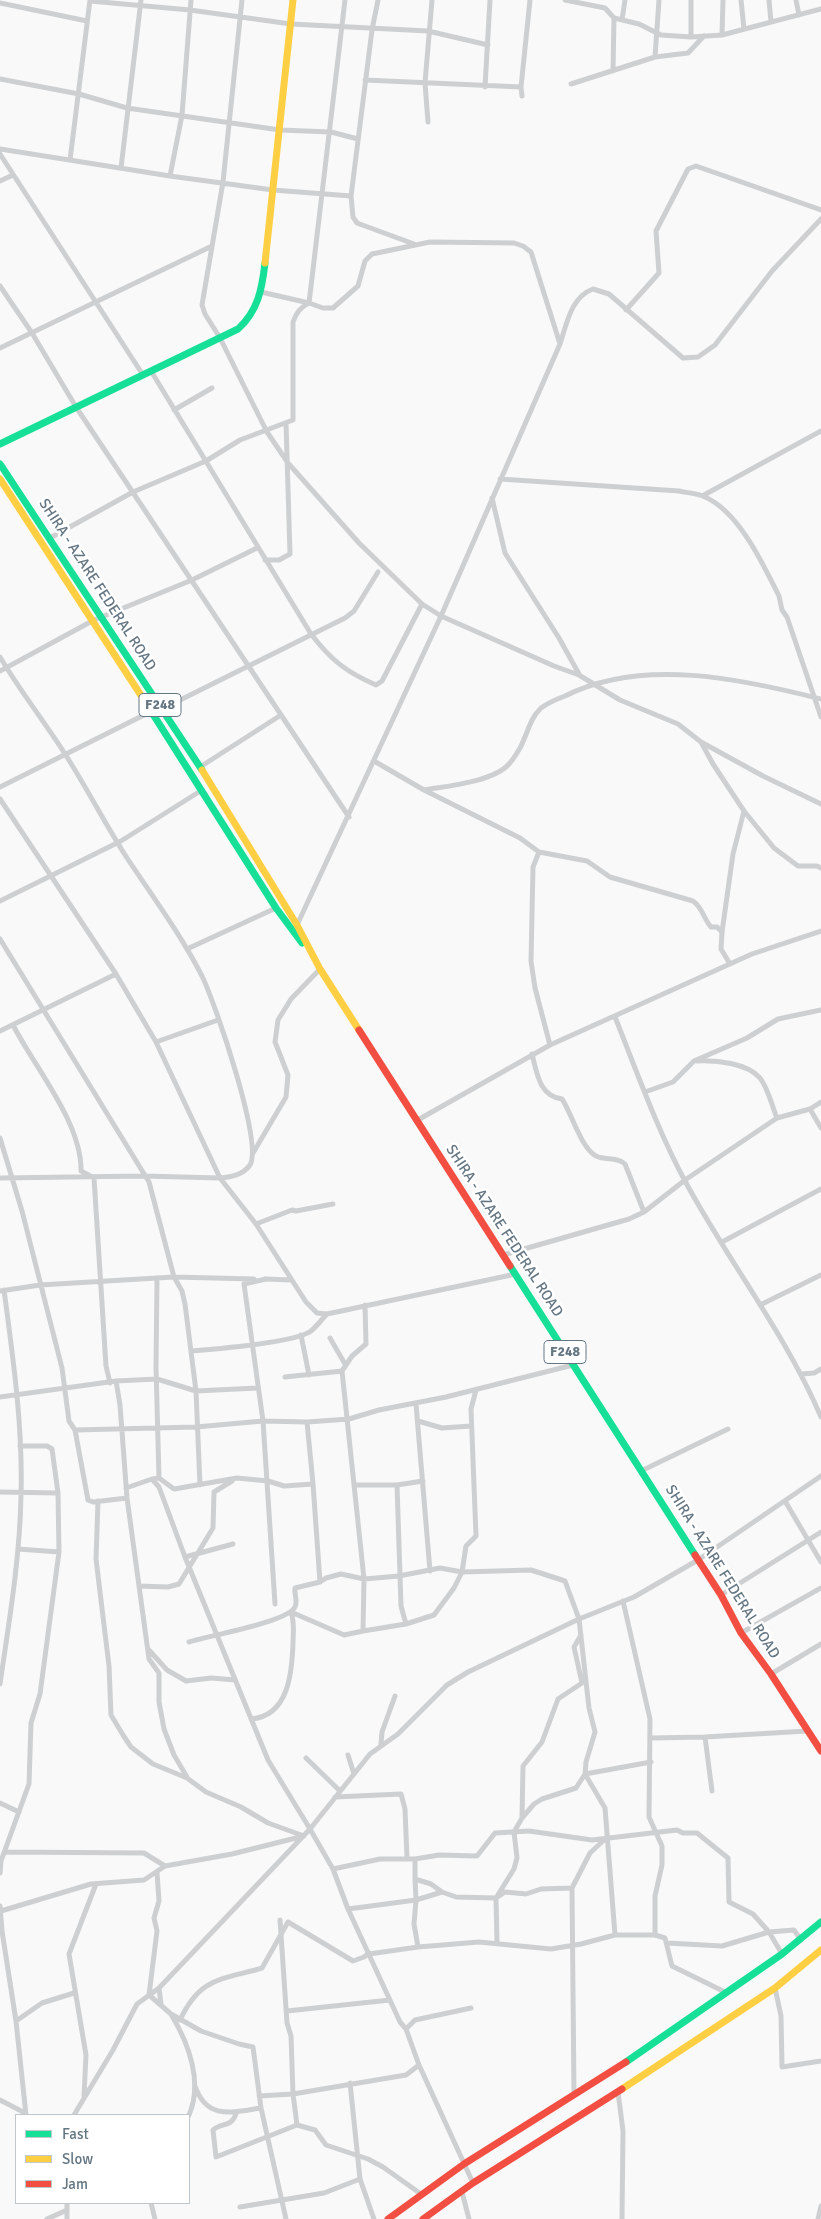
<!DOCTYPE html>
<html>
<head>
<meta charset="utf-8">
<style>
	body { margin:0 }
	#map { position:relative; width:821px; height:2219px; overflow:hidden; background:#f9f9f9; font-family:Signika,sans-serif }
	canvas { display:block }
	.legend { position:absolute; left:15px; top:2114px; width:175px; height:90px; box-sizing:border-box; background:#fff; border:1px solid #c1c8cd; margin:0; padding:6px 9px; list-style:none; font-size:15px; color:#657683 }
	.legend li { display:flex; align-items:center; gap:10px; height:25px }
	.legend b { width:25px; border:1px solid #c1c8cd }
</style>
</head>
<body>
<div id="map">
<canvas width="821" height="2219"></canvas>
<ul class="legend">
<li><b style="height:6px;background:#16e098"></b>Fast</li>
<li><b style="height:6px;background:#ffcf43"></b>Slow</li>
<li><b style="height:6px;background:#f24e42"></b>Jam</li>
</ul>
</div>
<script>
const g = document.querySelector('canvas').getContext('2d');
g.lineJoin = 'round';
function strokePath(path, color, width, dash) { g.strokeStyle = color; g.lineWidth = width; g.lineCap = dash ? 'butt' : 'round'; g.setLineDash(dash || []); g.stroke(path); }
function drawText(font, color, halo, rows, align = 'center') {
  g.font = font + ' Signika,sans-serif'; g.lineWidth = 5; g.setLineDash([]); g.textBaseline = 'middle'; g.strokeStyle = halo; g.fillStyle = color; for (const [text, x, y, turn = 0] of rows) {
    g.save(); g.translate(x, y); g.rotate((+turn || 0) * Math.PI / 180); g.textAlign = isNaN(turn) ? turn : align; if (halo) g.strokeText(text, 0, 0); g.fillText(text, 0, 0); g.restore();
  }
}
const street = new Path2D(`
	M 242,0 L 223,182 L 202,305 L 205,314 L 220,338 L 267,432 L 288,463 L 359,543 L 422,604 L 441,616 L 554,666 L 579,675 L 620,700 L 678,724 L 701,742 L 713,764 L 744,811 L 774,848 L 798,866 L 817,866 L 821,868
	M 345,0 L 309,303 L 323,308 L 333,308 L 358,286 L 365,261 L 372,254 L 430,242 L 514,243 L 523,246 L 531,252 L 560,344
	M 378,0 L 372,30 L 351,196 L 353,217 L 357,223 L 414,244
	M 565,0 L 605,8 L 614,18 L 639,24 L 661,35 L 691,37 L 722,35 L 821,9
	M 741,0 L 744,29
	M 769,0 L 771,22
	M 796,0 L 799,15
	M 90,1 L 190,10 L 291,24 L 428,31 L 488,45
	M 0,3 L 87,21
	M 622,20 L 625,0
	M 722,35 L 723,0
	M 691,37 L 691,0
	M 655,57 L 659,0
	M 613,71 L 614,18
	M 0,79 L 79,94 L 127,108 L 280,130 L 331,132 L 358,139
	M 365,80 L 521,87 L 530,0
	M 571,84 L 655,57 L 688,53 L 704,36
	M 485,87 L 490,0
	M 521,87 L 522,96
	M 428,122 L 425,83 L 432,0
	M 0,149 L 170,176 L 273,190 L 351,196
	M 0,154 L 143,375
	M 70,160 L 90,0
	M 121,168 L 141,0
	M 170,176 L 182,115 L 191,0
	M 0,181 L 13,175
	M 0,286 L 32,333 L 76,407 L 349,817
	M 626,310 L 659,273 L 656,231 L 688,169 L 696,166 L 821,210
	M 0,348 L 212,246
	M 151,371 L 311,634 C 331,660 346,672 376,685 L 382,681 L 422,604
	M 174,410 L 212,388
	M 500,479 L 679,491 C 687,493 698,493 705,497 C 739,512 763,564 779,596 L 782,610 L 787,617 L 821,717
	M 704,495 L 821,431
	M 492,498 L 505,553 L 559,638 L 579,674
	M 50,538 L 133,492 L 206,461 L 240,440 L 293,420 L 293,322 C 296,313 300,307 309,303 L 261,292
	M 265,560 L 279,560 L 290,554 L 286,423
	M 0,657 C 20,691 44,721 65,754 C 87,788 105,824 127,858 C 153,897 181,935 202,976 C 215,1003 263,1142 250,1165 C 243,1175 231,1177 220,1178 L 156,1042 L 116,974 L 0,799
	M 0,671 L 94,620 L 192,580 L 257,548
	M 162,709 L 345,618 L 354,611 L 378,572
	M 701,742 L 763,776 L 821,804
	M 374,761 L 424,790 L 520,838 L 539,852 L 533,867 L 531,961 L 535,988 L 550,1045
	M 200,767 L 281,715
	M 0,787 L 152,711
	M 424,790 C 447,786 493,782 509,764 C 513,760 517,753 520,748 C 527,735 530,718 541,708 C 548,703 557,699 565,696 C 642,657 742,679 821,699
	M 539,852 L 587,861 L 610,877 L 693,901 C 703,908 703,918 711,927 L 717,927 L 722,932
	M 0,901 L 121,841 L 202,790
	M 297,925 L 441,616 L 560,344 C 567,323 571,297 593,289 L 609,294 L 683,358 L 698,357 L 715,345 L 772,271 L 821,219
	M 0,939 L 149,1182 L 174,1277 L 182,1291 L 185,1304 L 196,1391 L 200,1485
	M 187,949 L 276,908
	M 730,964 L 721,949 L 722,932 L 733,854 L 744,811
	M 615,1017 C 637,1072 657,1129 685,1181 C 728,1261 785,1333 821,1417
	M 13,1025 C 35,1068 82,1123 81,1171 L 94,1178 L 106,1366 L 110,1383
	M 0,1031 L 116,974
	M 156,1042 L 218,1020
	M 532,1054 C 537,1073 539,1096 562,1099 C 572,1114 581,1148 596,1156 C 606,1161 616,1156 625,1164 L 644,1212
	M 697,1061 C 716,1060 747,1063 760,1078 C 768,1088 772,1106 777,1118
	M 645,1092 L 673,1082 L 694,1061 L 747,1038 L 778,1019 L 821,1010
	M 810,1109 L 821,1128
	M 416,1121 L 550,1045 L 752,954 L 821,931
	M 0,1138 L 22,1211 L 62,1368 L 69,1421 L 75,1430 L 88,1500 L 93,1502 L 127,1498
	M 253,1153 L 286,1097 L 288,1075 L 275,1042 L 278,1020 L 291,999 L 320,969
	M 0,1178 L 143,1176 L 220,1178 L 256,1224 L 306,1302 L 317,1313 L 327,1314 L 516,1274
	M 256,1224 L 292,1210 L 296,1211 L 333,1204
	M 722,1242 L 821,1189
	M 503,1255 L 629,1219 L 644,1212 L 685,1180 L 777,1118 L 810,1109 L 821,1102
	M 157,1278 L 156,1367 L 159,1478
	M 265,1279 L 291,1280
	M 266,1279 L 244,1284 L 263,1421 L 275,1604
	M 0,1291 L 40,1285 L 174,1277 L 254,1279
	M 365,1305 L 366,1344 L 352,1356 L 342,1371 L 364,1579 L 363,1631 L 406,1624 L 434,1615 L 454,1588 L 462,1572 L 466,1546 L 476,1536 L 471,1409 L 476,1390
	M 760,1305 L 821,1275
	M 301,1335 L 309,1375
	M 330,1338 L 345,1364
	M 192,1351 C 215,1349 295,1343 311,1331 C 317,1326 322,1319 327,1314
	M 802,1374 L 814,1373 L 821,1369
	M 285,1377 L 342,1371
	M 116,1381 L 120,1405 L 127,1498 L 149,1659 L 159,1673 L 159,1702 L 164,1729 L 174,1755 L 187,1777
	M 0,1397 L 116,1381 L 157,1379 L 196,1391 L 257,1388
	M 416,1404 L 430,1571
	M 418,1421 L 442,1428 L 471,1426
	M 307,1422 L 313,1484
	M 75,1430 L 196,1427 L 263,1421 L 307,1422 L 349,1419 L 379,1410 L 446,1397 L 573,1365
	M 641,1471 L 728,1429
	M 152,1479 L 159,1478 L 174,1489 L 237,1478 L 268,1481 L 284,1486 L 313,1484 L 320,1582
	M 356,1485 L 397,1485 L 423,1481
	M 397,1485 L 401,1606 L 406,1624
	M 0,1492 L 58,1493
	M 98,1501 L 96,1559 L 109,1666 L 111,1715 L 123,1735 L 131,1747 L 153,1764 L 187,1778 L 206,1792 L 241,1807 L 268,1823 L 304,1836
	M 785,1501 L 821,1562
	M 18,1549 L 59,1552
	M 185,1557 L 233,1544
	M 139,1586 L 168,1587 L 179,1584 L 213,1528 L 214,1492 L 232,1481
	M 721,1595 L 821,1532
	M 623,1601 L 650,1719 L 649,1817 L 662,1846 L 662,1865 L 655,1896 L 655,1935
	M 291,1612 L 344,1635 L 363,1631
	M 741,1633 L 821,1588
	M 189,1642 C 208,1636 288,1622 295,1607 C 298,1601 294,1594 295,1588 L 320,1582 L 326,1578 L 341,1574 L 364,1579 L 399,1576 L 440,1568 L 462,1572 L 531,1570 L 565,1581 L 579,1619 L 589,1708 L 595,1732 L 586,1762 L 585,1774 L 605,1808 L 615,1935
	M 148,1649 L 167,1670 L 186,1681 L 211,1678 L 235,1680
	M 771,1674 L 821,1644
	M 0,1684 C 9,1622 20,1558 21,1495 C 23,1426 13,1358 4,1290
	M 251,1719 C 289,1716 292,1672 293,1643 C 293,1631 295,1624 291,1612
	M 705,1737 L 712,1791
	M 651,1738 L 705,1737 L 807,1731
	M 381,1744 L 382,1732 L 395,1696
	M 348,1755 L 354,1774
	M 306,1758 L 340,1791
	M 335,1797 L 401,1794 L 405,1809 L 407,1858
	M 0,1803 L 19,1812
	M 522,1818 L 523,1766 L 542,1742 L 558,1699 L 582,1683 L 574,1647 L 581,1635
	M 6,1852 L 144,1853 L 165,1866
	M 415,1859 L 415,1879 L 431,1884 L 442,1892 L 456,1897 L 496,1898 L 505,1892 L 526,1894 L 541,1889 L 572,1888 L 590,1853 L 606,1838
	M 333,1869 L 380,1859 L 415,1859 L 439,1855 L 477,1856 L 495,1833 L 529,1831 L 592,1840 L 677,1830 L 683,1833 L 697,1833 L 728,1858 L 729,1902 L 753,1914 L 769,1932 L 782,1954
	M 0,1873 L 1,1861 L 29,1784 L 31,1723 L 40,1694 L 59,1552 L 58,1493 L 52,1449 L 47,1446 L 20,1446
	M 157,1873 L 159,1901 L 154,1918 L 157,1931 L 149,1995 L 171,2014 L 201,2031 L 239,2044 L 253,2047 L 261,2108 L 286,2219
	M 572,1888 L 574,2095
	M 0,1906 L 2,1931 L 16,2021 L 26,2115
	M 348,1909 L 416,1900 L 415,1879
	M 1,1911 L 91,1884 L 144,1880 L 165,1866 L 232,1854 L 304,1836
	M 280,1920 L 287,2023 L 291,2036 L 293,2094 L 406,2075 L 419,2065
	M 497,1943 L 496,1898 L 514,1869 L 517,1858 L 514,1832 L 522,1818 L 534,1804 L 542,1799 L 576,1788 L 585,1774 L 651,1762
	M 667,1943 L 722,1946 L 769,1932 L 794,1930 L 801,1940
	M 418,1947 L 479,1942 L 551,1949 L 581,1944 L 615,1935 L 655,1935 L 665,1938 L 672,1966 L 725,1992
	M 369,1954 L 418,1947 L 414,1924 L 416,1900 L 442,1892
	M 159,1988 L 161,2004
	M 775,1988 L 781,2016 L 782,2067 L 821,2061
	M 287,2011 L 390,2000
	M 172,2016 C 189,2044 203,2083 189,2115
	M 180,2020 C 200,1977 221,1980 262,1968 L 288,1922 L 353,1961 L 364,1957 L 369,1953
	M 16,2021 L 42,2003 L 74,1993
	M 406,2029 L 415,2020 L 471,2008
	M 350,2083 L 360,2179 L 374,2219
	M 195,2086 C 207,2121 233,2112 261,2108
	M 618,2092 L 623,2131 L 622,2219
	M 84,2096 L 86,2055 L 69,1954 L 96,1884
	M 259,2096 L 293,2094 L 297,2125
	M 0,2100 L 25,2113
	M 236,2114 C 231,2128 222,2122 213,2130 L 216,2157 L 297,2125 L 315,2130 L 326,2145 L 368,2159 L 383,2167 L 421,2194
	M 74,2115 L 113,2050 L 137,2004 L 159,1988 L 310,1829 L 268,1760 L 185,1557 L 159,1487 L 152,1479 L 126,1488
	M 473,2183 L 419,2065 L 406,2029 L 400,2022 L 348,1909 L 333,1869 L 310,1829 L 370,1754 L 398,1734 L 447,1685 L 468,1672 L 579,1619 L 634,1597 L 698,1560 L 821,1476
	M 462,2192 L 469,2219
	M 151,2203 L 155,2219
	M 240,2207 L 324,2193 L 360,2179
	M 47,2219 L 67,2210
	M 67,2219 L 67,2203
	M 818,2219 L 821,2206`);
const fast = new Path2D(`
	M 0,444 L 238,329 C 258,311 262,289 265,263
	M 0,464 L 202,770
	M 144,700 L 276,908 L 302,943
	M 510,1266 L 695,1555
	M 626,2062 L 782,1954 L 821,1922`);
const slow = new Path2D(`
	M 265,263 L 293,0
	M 0,479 L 144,700
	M 202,770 L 297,925 L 320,969 L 359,1030
	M 622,2089 L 775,1988 L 821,1950`);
const jam = new Path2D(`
	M 359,1030 L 510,1266
	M 695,1555 L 721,1595 L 741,1633 L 771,1674 L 821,1751
	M 388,2219 L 464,2164 L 626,2062
	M 423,2219 L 473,2183 L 622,2089`);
const shields = [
	[160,705,42],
	[565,1352,42]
];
const shieldNames = [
	["F248",160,705],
	["F248",565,1352]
];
const streetNames = [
	["SHIRA - AZARE FEDERAL ROAD",97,585,57],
	["SHIRA - AZARE FEDERAL ROAD",504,1231,57],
	["SHIRA - AZARE FEDERAL ROAD",722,1572,58]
];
strokePath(street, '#cecfd0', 5);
strokePath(fast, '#16e098', 7);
strokePath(slow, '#ffcf43', 7);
strokePath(jam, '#f24e42', 7);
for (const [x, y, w] of shields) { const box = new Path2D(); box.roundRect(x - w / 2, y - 11.5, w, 23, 4); g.fillStyle = '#fff'; g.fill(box); strokePath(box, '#657683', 1); }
drawText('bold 14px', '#657683', null, shieldNames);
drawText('15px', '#657683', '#fff', streetNames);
</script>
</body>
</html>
